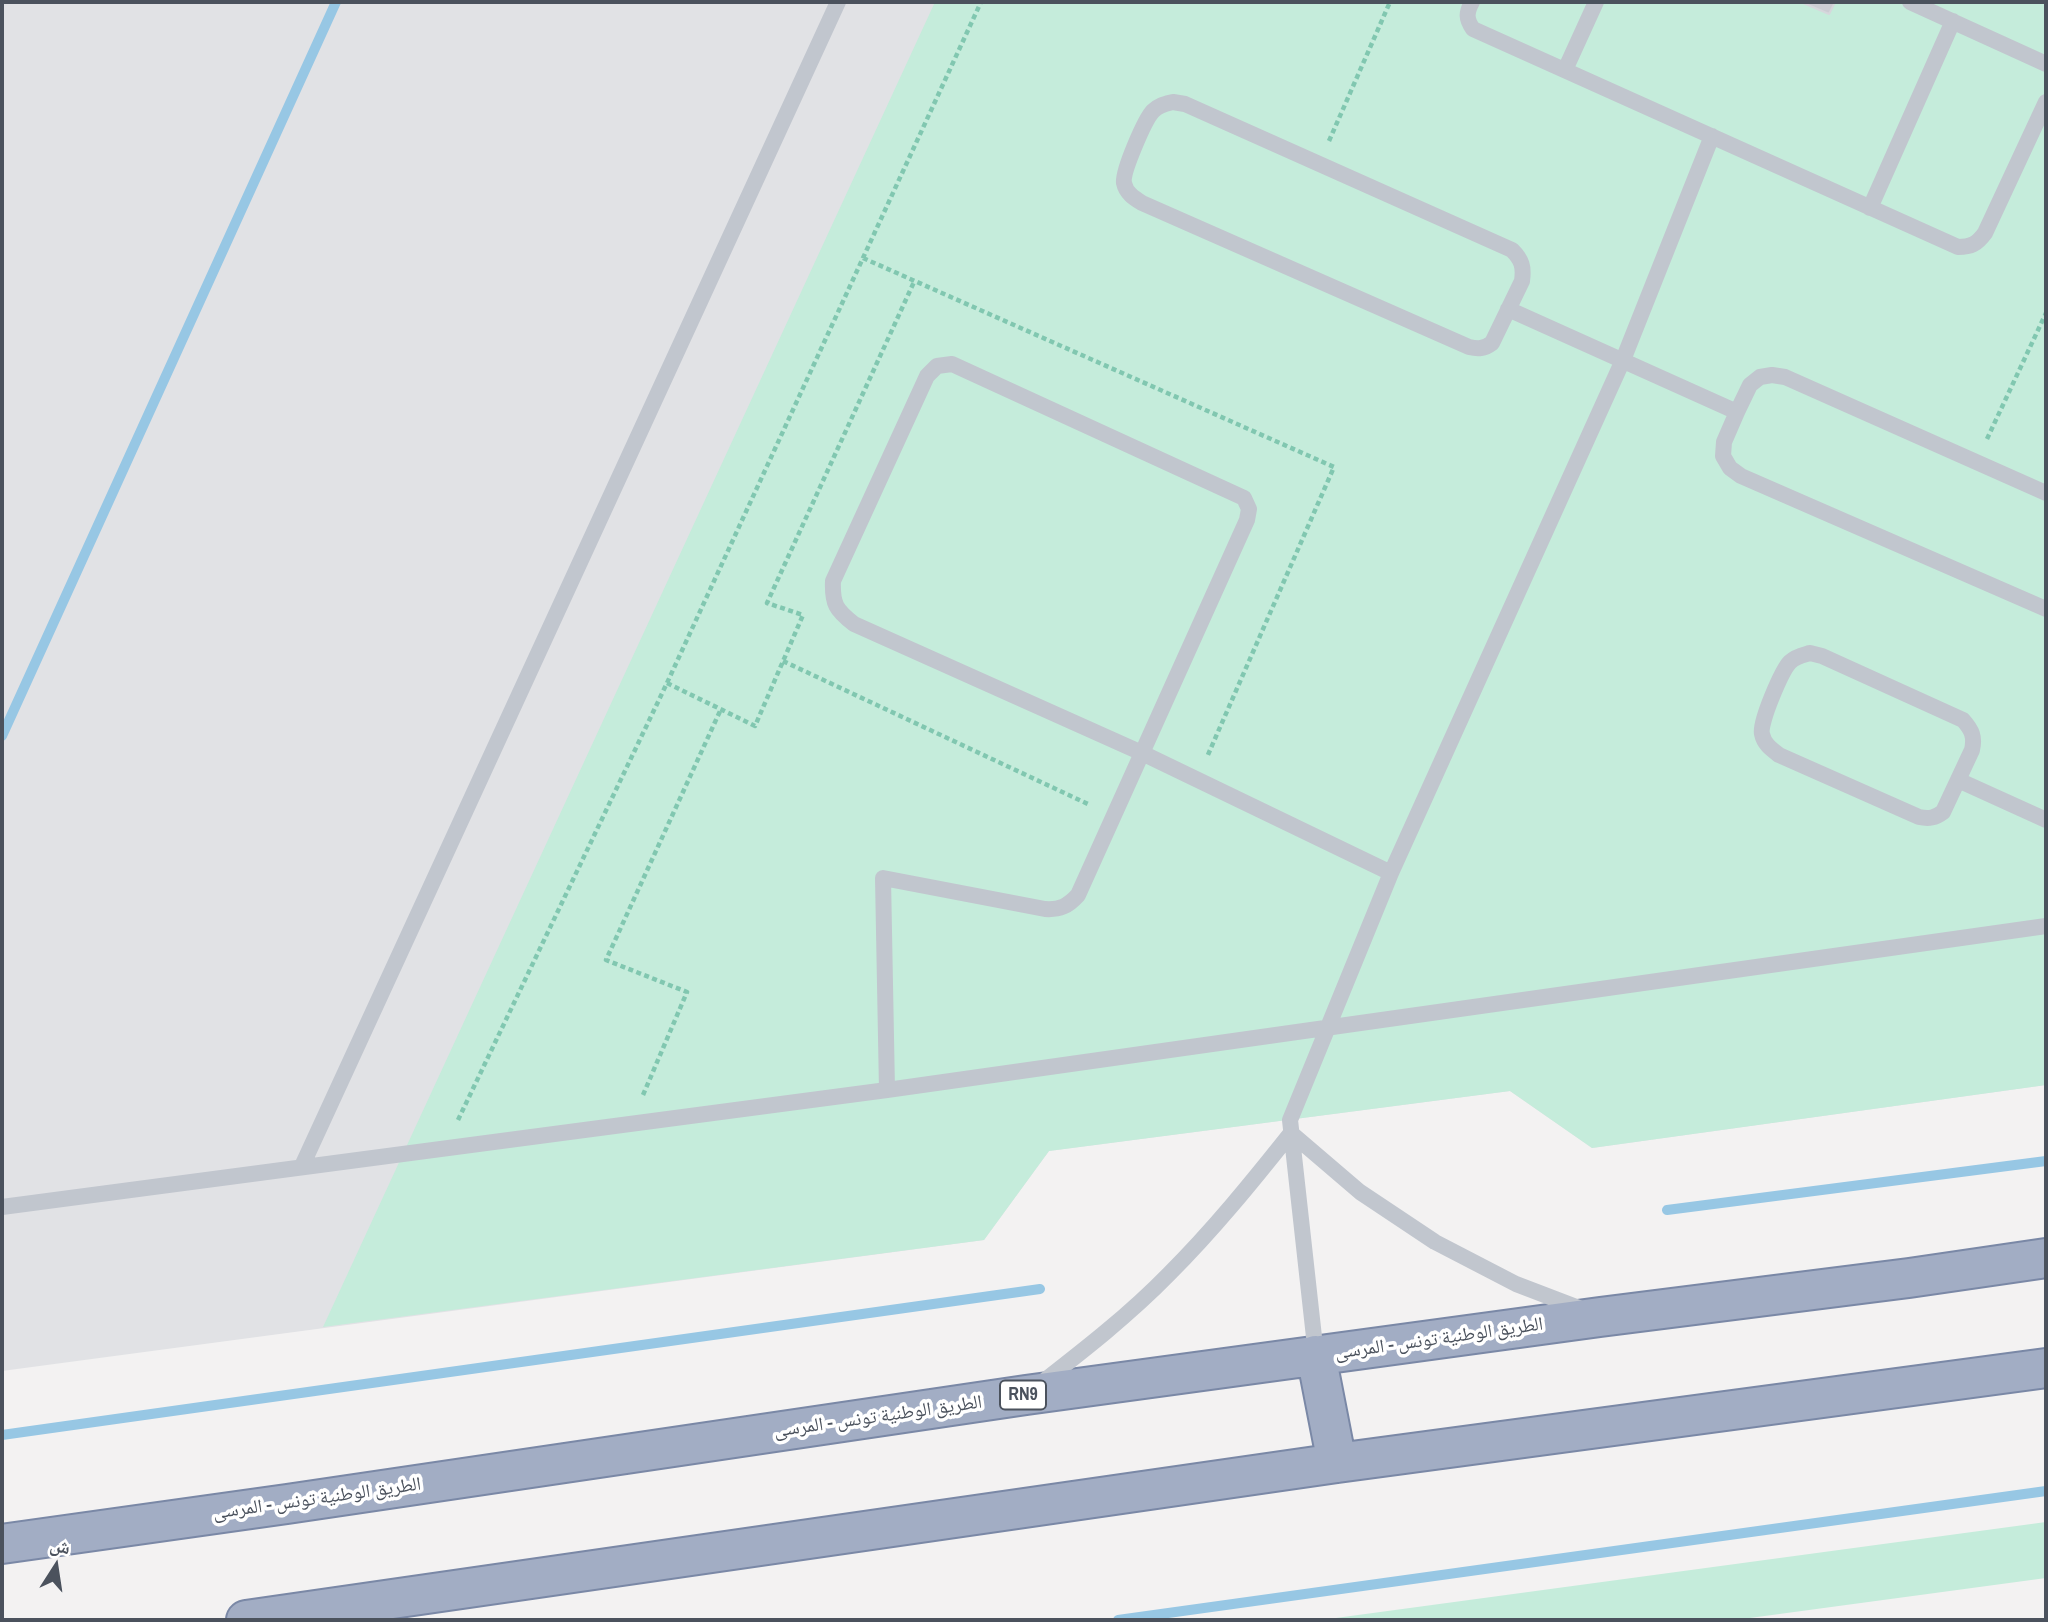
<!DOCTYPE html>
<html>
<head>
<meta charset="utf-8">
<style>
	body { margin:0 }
	#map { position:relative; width:2048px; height:1622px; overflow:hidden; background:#f3f2f2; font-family:"Archivo Narrow","Noto Naskh Arabic",sans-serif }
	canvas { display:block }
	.frame { position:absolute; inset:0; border:4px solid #4b525d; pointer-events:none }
	.north { position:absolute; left:21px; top:1531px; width:70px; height:70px; -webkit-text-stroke:5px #fff; paint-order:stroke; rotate:12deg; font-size:19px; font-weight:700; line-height:28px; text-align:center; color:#4b525d }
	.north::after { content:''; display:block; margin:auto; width:24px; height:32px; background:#4b525d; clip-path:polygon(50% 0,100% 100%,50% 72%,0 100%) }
</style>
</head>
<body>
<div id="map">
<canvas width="2048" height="1622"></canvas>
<div class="frame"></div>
<div class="north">ش</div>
</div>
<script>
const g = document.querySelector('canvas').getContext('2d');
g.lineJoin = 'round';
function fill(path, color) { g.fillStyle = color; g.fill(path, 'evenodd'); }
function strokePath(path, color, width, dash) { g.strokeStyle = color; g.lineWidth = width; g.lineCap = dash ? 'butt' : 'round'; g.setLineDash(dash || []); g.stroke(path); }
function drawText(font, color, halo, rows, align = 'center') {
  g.font = font + ' "Archivo Narrow","Noto Naskh Arabic",sans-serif'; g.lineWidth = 7; g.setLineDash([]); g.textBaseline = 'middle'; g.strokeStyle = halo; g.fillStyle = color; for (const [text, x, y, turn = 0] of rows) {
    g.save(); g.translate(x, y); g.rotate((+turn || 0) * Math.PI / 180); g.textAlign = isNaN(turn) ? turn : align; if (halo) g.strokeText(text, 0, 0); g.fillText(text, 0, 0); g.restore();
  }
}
const airport = new Path2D(`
	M 2,2 L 2046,2 L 2046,1085 L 1592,1148 L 1510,1091 L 1049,1151 L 984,1240 L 2,1371 Z`);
const green = new Path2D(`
	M 935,2 L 2046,2 L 2046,1085 L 1592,1148 L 1510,1091 L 1049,1151 L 984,1240 L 323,1327 Z
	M 2046,1522 L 2046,1578 L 1735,1620 L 1321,1620 Z`);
const stream = new Path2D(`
	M 2,736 L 336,2
	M 1667,1210 L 2046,1161
	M 2,1435 L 1040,1289
	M 1118,1620 L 2046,1491`);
const building = new Path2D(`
	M 1801,2 L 1835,2 L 1829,14 Z`);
const path = new Path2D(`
	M 1329,141 L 1390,2
	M 863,258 L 1334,467 L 1207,757
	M 1987,439 L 2046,313
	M 783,661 L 1090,805
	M 667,683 L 755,726 L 803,615 L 767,603 L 914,282
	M 643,1095 L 687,992 L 606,960 L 721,709
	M 458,1120 L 667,683 L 981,2`);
const service = new Path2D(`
	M 1472,2 C 1466,13 1466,19 1473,29 L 1958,247 C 1971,247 1977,244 1985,233 L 2046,102
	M 1910,2 L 2046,64
	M 1565,70 L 1596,2
	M 1173,102 L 1185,104 L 1512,250 C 1522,260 1524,267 1522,281 L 1492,343 C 1484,349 1478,349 1469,347 L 1142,203 C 1134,198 1126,193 1124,183 C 1122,172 1145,119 1153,111 C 1159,105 1165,104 1173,102 Z
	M 1870,208 L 1953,21
	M 1508,309 L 1737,412
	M 952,364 L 1244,498 L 1249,509 L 1247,520 L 1142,753 L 854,624 C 836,610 832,604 833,581 L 927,376 L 937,366 Z
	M 2046,493 L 1785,377 L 1772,375 L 1760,377 L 1750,385 L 1737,412 L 1724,442 L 1723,456 L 1730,468 L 1741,476 L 2046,609
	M 1810,653 L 1822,656 L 1963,720 C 1972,730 1975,737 1972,750 L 1943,812 C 1935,818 1929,819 1919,817 L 1779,755 C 1771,749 1764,744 1762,734 C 1759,723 1782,670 1790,662 C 1796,656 1803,655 1810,653 Z
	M 1958,780 L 2046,820
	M 887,1090 L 883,878 L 1045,909 C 1060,910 1068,906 1078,895 L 1142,753 L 1391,873
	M 302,1166 L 838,2
	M 2,1207 L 887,1090 L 2046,926
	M 1316,1355 L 1290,1120 L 1391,873 L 1623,360 L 1712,136
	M 1039,1385 C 1084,1350 1129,1315 1169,1274 C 1213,1230 1252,1182 1291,1133 L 1360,1192 L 1435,1242 L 1516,1284 L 1584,1310`);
const trunk = new Path2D(`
	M 1316,1355 L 1337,1463
	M 2,1544 L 287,1504 L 1026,1395 L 1600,1317 L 1909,1278 L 2046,1258
	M 246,1620 L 1337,1463 L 2046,1368`);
const shields = [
	[1023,1395,46]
];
const shieldNames = [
	["RN9",1023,1395]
];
const streetNames = [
	["الطريق الوطنية تونس - المرسى",1439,1339,-8],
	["الطريق الوطنية تونس - المرسى",878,1417,-8],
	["الطريق الوطنية تونس - المرسى",317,1499,-8]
];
fill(airport, '#e1e2e5');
fill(green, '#c5ecdb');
strokePath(stream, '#97c7e4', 10);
fill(building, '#cccdd3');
strokePath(building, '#d6d7dc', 2);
strokePath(trunk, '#7a88a6', 42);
strokePath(path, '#81c7b0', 4.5, [5, 3.5]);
strokePath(service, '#c1c6ce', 16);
strokePath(trunk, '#a2adc4', 38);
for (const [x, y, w] of shields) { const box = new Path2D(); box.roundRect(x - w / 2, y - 14.5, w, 29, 5); g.fillStyle = '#fff'; g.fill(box); strokePath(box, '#4b525d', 2); }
drawText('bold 18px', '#4b525d', null, shieldNames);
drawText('19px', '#4b525d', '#fff', streetNames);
</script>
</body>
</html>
